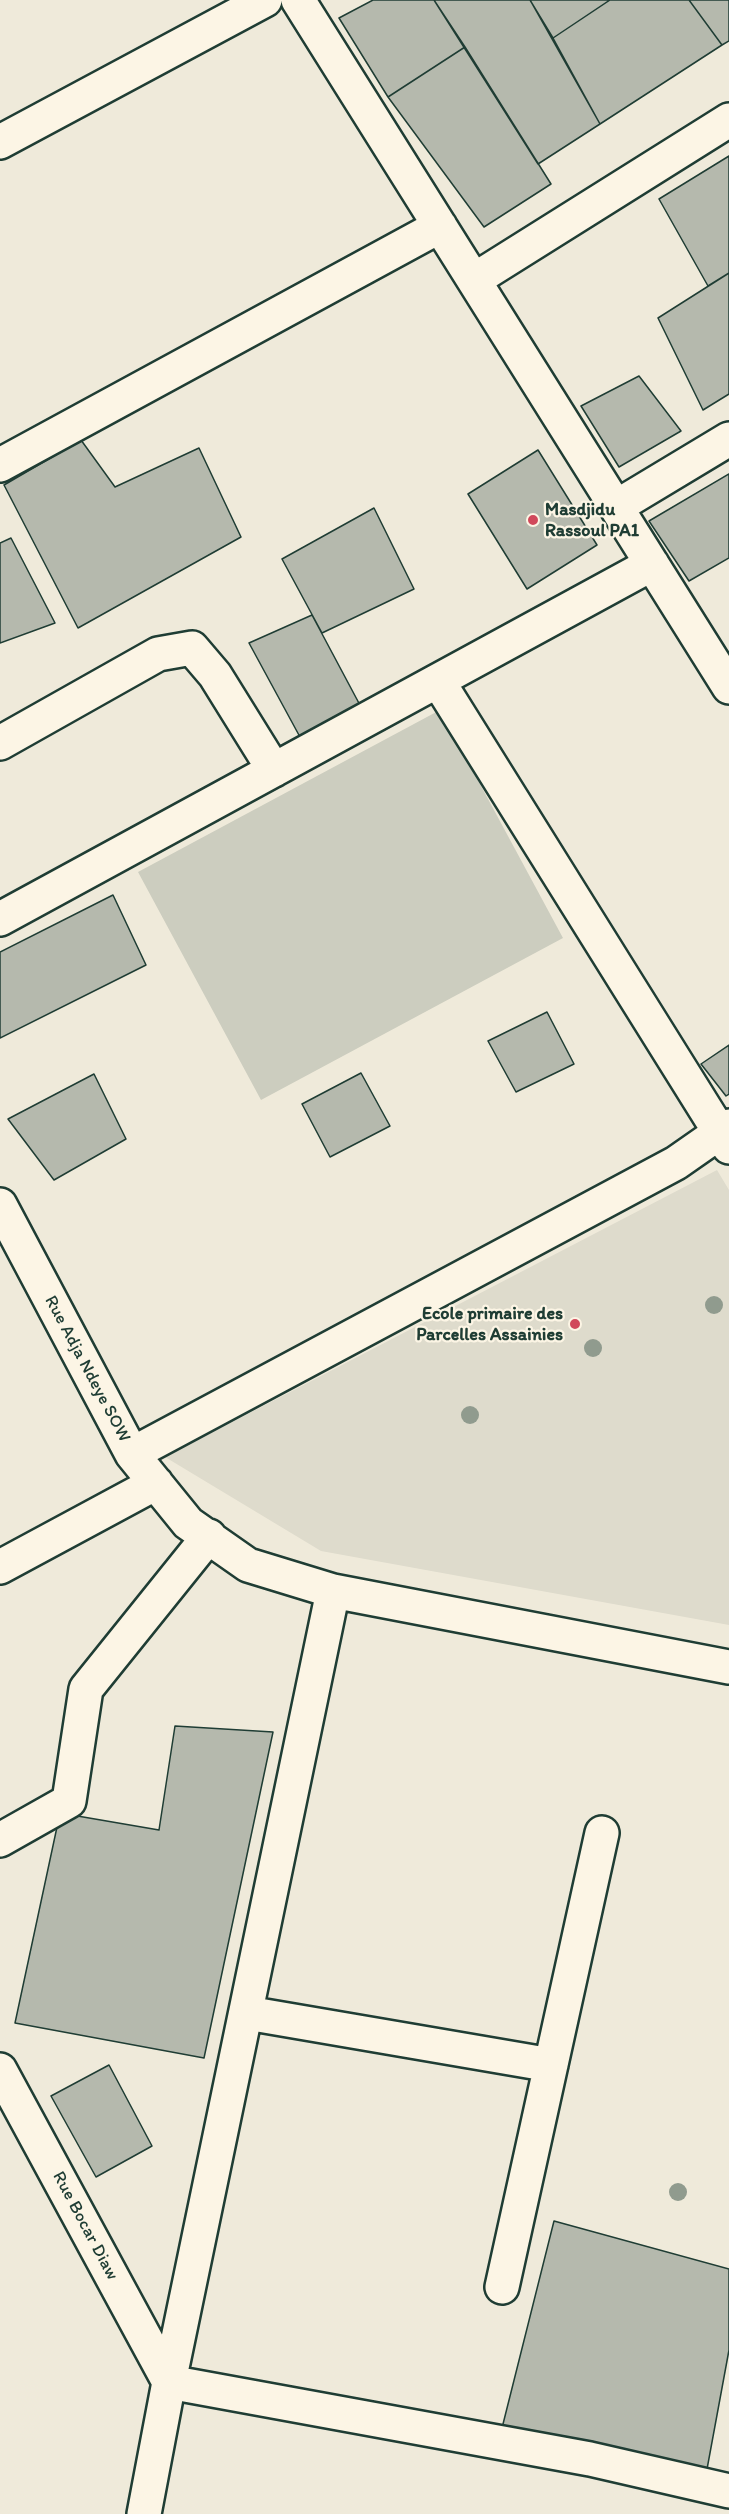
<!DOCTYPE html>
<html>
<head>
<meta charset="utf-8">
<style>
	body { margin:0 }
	canvas { display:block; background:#efeada }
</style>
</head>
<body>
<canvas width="729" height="2514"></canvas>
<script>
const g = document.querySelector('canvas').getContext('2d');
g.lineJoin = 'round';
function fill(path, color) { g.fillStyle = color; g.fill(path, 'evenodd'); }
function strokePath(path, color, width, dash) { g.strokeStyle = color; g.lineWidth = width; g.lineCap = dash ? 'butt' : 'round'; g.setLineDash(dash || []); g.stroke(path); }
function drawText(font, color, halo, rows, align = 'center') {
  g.font = font + ' Itim,sans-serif'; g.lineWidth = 4.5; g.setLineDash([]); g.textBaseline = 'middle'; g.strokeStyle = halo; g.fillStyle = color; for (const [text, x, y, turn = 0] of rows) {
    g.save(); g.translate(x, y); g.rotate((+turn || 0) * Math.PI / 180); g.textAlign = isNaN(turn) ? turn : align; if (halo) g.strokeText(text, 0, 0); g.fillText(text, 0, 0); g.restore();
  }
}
const built = new Path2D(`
	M 717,1170 L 729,1190 L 729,1625 L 321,1551 L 165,1457 Z`);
const green = new Path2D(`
	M 440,710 L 563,938 L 261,1100 L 138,872 Z`);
const building = new Path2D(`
	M 373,0 L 434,0 L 465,47 L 388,97 L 339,18 Z
	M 434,0 L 530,0 L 600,124 L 538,164 Z
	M 530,0 L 610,0 L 553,38 Z
	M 610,0 L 689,0 L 722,45 L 600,124 L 553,38 Z
	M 689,0 L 729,0 L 729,41 L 722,45 Z
	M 465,47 L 551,184 L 484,227 L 388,97 Z
	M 729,156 L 729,273 L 708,286 L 659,199 Z
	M 729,273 L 729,394 L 703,410 L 658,318 Z
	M 639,376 L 681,431 L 619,467 L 581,406 Z
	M 81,440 L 115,487 L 199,448 L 241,537 L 78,628 L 4,485 Z
	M 538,450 L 597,545 L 527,589 L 468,494 Z
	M 729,474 L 729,558 L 689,581 L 649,521 Z
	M 374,508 L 414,589 L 322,633 L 282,559 Z
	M 11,538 L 55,623 L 0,643 L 0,543 Z
	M 312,615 L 361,707 L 300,737 L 249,643 Z
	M 113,895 L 146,965 L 0,1038 L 0,952 Z
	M 547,1012 L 574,1064 L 516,1092 L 488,1041 Z
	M 729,1045 L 729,1094 L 726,1096 L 701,1064 Z
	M 361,1073 L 390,1126 L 330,1157 L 302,1104 Z
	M 94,1074 L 126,1139 L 54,1180 L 8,1119 Z
	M 175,1726 L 273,1732 L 204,2058 L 15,2023 L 60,1813 L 159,1830 Z
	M 109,2065 L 152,2146 L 96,2177 L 51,2096 Z
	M 554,2221 L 729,2269 L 729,2350 L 705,2480 L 500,2436 Z`);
const minor = new Path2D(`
	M 298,0 L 729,687
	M 0,142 L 265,0
	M 474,280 L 729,120
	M 0,465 L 440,226
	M 616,507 L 729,439
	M 438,681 L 729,1147
	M 0,743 L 158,654 L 192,648 L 215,675 L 274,770
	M 0,919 L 652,564
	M 0,1205 L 132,1454 L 188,1523 L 248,1565 L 333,1591 L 729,1667
	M 132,1454 L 676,1163 L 729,1126
	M 0,1567 L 156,1483
	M 0,1840 L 69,1801 L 86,1689 L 209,1536
	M 247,2013 L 551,2065
	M 0,2070 L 169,2382 L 590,2459 L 729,2491
	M 502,2287 L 602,1833
	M 144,2514 L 169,2382 L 333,1591`);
const trees = [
	[714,1305],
	[593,1348],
	[470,1415],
	[678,2192]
];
const markers = [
	[533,520,6,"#d1495b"],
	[575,1324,6,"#d1495b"]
];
const poiNames = [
	["Masdjidu",545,510],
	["Rassoul PA1",545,531],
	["Ecole primaire des",563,1314,"right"],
	["Parcelles Assainies",563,1335,"right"]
];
const streetNames = [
	["Rue Adja Ndeye SOW",87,1369,62],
	["Rue Bocar Diaw",85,2226,62]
];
fill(built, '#dedbcc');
fill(green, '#cccdbf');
fill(building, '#b5b9ad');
strokePath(building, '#1f3d34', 1.5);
strokePath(minor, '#1f3d34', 38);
strokePath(minor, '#fcf5e5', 33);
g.fillStyle = '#909b8e';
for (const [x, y] of trees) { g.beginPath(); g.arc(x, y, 9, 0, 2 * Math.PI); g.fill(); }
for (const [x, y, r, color] of markers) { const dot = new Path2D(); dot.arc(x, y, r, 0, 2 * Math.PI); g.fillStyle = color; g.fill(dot); strokePath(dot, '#fcf5e5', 2); }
drawText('bold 18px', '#1f3d34', '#fcf5e5', poiNames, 'left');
drawText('18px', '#1f3d34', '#fcf5e5', streetNames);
</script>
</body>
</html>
